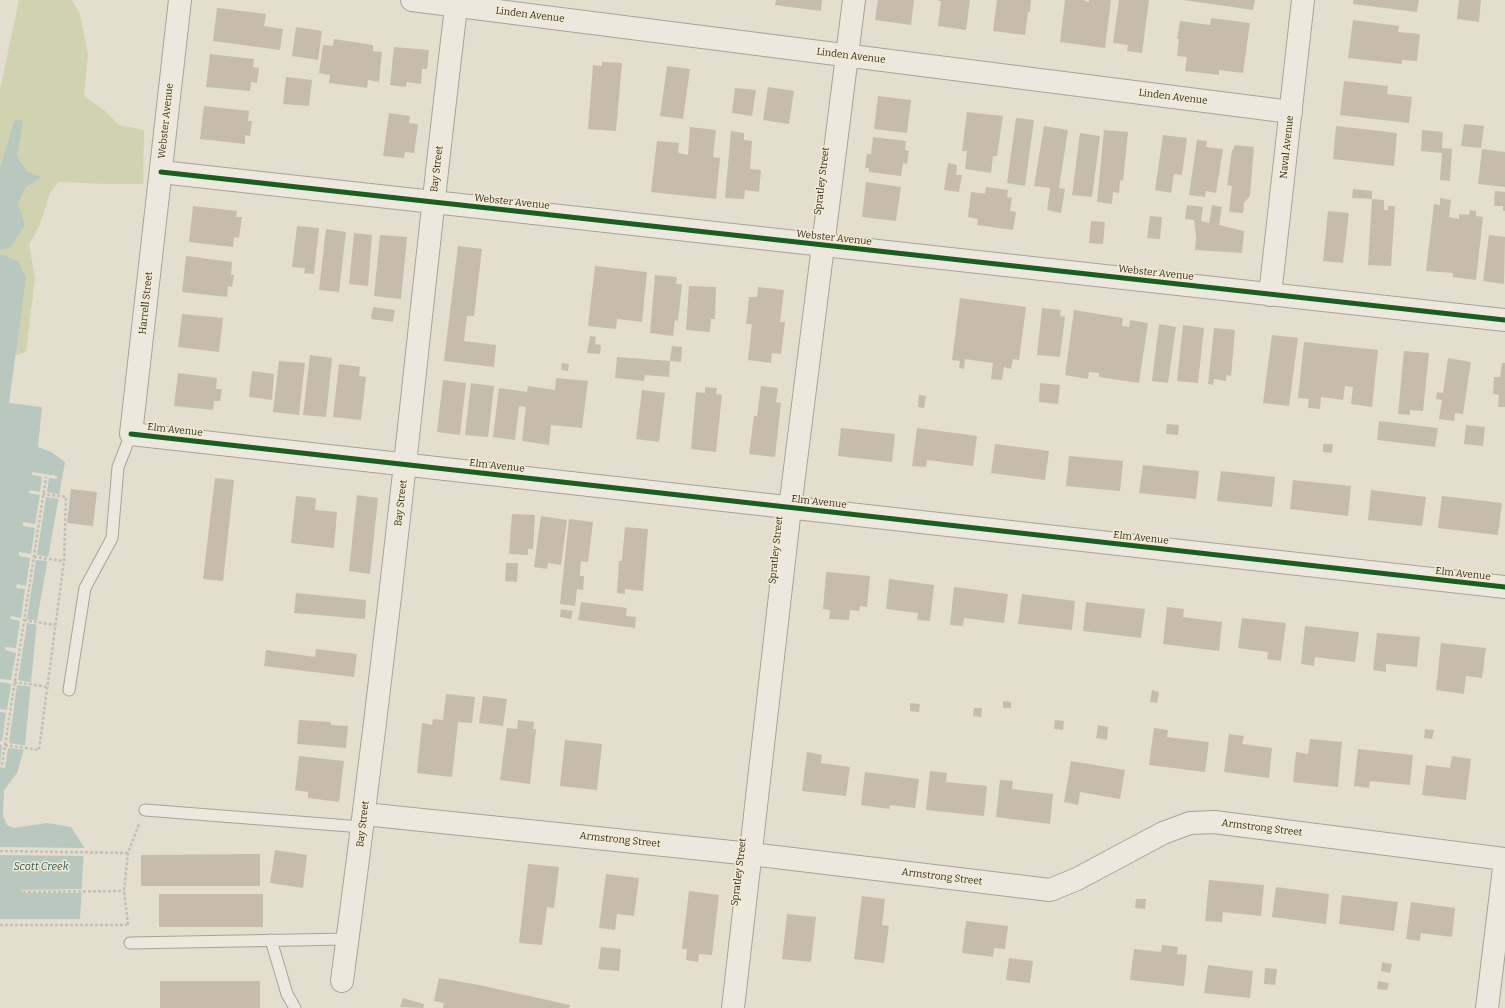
<!DOCTYPE html>
<html>
<head>
<meta charset="utf-8">
<style>
	body { margin:0 }
	canvas { display:block; background:#e3decd }
</style>
</head>
<body>
<canvas width="1505" height="1008"></canvas>
<script>
const g = document.querySelector('canvas').getContext('2d');
g.lineJoin = 'round';
function fill(path, color) { g.fillStyle = color; g.fill(path, 'evenodd'); }
function strokePath(path, color, width, dash) { g.strokeStyle = color; g.lineWidth = width; g.lineCap = dash ? 'butt' : 'round'; g.setLineDash(dash || []); g.stroke(path); }
function drawText(font, color, halo, rows, align = 'center') {
  g.font = font + ' Bitter,serif'; g.lineWidth = 3; g.setLineDash([]); g.textBaseline = 'middle'; g.strokeStyle = halo; g.fillStyle = color; for (const [text, x, y, turn = 0] of rows) {
    g.save(); g.translate(x, y); g.rotate((+turn || 0) * Math.PI / 180); g.textAlign = isNaN(turn) ? turn : align; if (halo) g.strokeText(text, 0, 0); g.fillText(text, 0, 0); g.restore();
  }
}
const green = new Path2D(`
	M 19,0 L 72,0 L 80,14 L 88,54 L 84,96 L 105,111 L 119,125 L 144,130 L 143,184 L 106,184 L 59,182 L 50,193 L 39,227 L 29,244 L 35,278 L 26,352 L 16,355 L 15,265 L 0,255 L 0,90 Z`);
const water = new Path2D(`
	M 15,119 L 23,121 L 17,156 L 26,171 L 40,176 L 40,178 L 26,187 L 18,203 L 25,225 L 10,248 L 0,250 L 0,167 Z
	M 0,254 L 18,261 L 26,278 L 9,403 L 42,407 L 38,447 L 51,452 L 65,462 L 37,620 L 25,745 L 17,773 L 4,790 L 3,815 L 7,825 L 14,828 L 47,823 L 71,827 L 84,847 L 80,919 L 0,919 Z`);
const pier = new Path2D(`
	M 32,472 L 57,476 L 57,479 L 49,478 L 47,492 L 61,495 L 60,499 L 46,497 L 37,555 L 50,557 L 49,561 L 36,560 L 27,619 L 39,621 L 38,625 L 27,623 L 18,680 L 33,683 L 33,687 L 17,685 L 9,743 L 27,746 L 26,750 L 8,748 L 5,768 L 0,767 L 2,745 L 0,744 L 0,741 L 2,741 L 6,713 L 0,712 L 0,709 L 7,710 L 11,684 L 0,682 L 0,679 L 11,680 L 16,653 L 5,650 L 5,647 L 16,648 L 20,621 L 10,619 L 11,616 L 21,618 L 25,589 L 16,588 L 17,584 L 26,586 L 30,558 L 19,556 L 19,552 L 31,554 L 35,528 L 23,526 L 23,522 L 35,524 L 40,495 L 29,493 L 30,490 L 40,492 L 42,477 L 32,475 Z
	M 0,847 L 86,848 L 85,856 L 0,855 Z
	M 83,889 L 83,893 L 22,893 L 22,890 Z`);
const building = new Path2D(`
	M 776,0 L 822,0 L 821,11 L 775,5 Z
	M 878,0 L 914,0 L 911,25 L 875,20 Z
	M 938,0 L 970,0 L 966,30 L 938,26 L 941,1 L 938,1 Z
	M 997,0 L 1031,0 L 1030,12 L 1028,12 L 1025,35 L 993,31 Z
	M 1065,0 L 1085,0 L 1085,1 L 1089,2 L 1089,0 L 1111,0 L 1105,48 L 1060,42 Z
	M 1119,0 L 1149,0 L 1142,53 L 1127,51 L 1128,45 L 1113,43 Z
	M 1183,0 L 1255,0 L 1253,10 Z
	M 1353,0 L 1419,0 L 1417,12 L 1353,4 Z
	M 1459,0 L 1481,0 L 1479,22 L 1457,19 Z
	M 217,8 L 266,14 L 264,26 L 283,29 L 280,50 L 213,41 Z
	M 1211,18 L 1250,23 L 1243,73 L 1219,70 L 1219,75 L 1185,71 L 1187,57 L 1177,56 L 1179,39 L 1177,39 L 1180,21 L 1210,25 Z
	M 1353,20 L 1399,26 L 1398,32 L 1420,34 L 1417,61 L 1402,60 L 1402,64 L 1348,58 Z
	M 296,27 L 322,31 L 318,60 L 292,56 Z
	M 334,39 L 373,45 L 373,51 L 382,52 L 379,82 L 368,80 L 367,88 L 329,83 L 330,75 L 319,73 L 323,45 L 333,46 Z
	M 394,47 L 429,50 L 427,69 L 422,69 L 421,84 L 407,82 L 406,87 L 390,85 Z
	M 210,54 L 254,59 L 253,67 L 259,68 L 257,83 L 251,82 L 250,91 L 206,87 Z
	M 602,62 L 622,63 L 616,131 L 588,129 L 593,65 L 602,66 Z
	M 667,66 L 690,69 L 683,119 L 660,116 Z
	M 286,77 L 312,80 L 309,106 L 283,104 Z
	M 1344,81 L 1388,86 L 1387,94 L 1412,97 L 1409,123 L 1340,115 Z
	M 768,87 L 794,91 L 789,124 L 763,120 Z
	M 735,88 L 756,90 L 752,116 L 732,113 Z
	M 878,96 L 911,100 L 907,133 L 874,129 Z
	M 204,106 L 249,111 L 248,121 L 252,121 L 250,136 L 245,135 L 245,144 L 200,139 Z
	M 967,112 L 1003,116 L 997,156 L 993,156 L 991,173 L 965,169 L 967,151 L 962,151 Z
	M 389,113 L 410,116 L 409,123 L 418,124 L 414,153 L 405,152 L 404,158 L 383,156 Z
	M 1016,118 L 1034,120 L 1025,186 L 1007,183 Z
	M 1464,124 L 1484,126 L 1481,148 L 1461,146 Z
	M 1044,126 L 1068,130 L 1059,188 L 1065,189 L 1061,213 L 1047,210 L 1050,188 L 1034,186 Z
	M 1336,126 L 1397,133 L 1394,166 L 1333,159 Z
	M 690,127 L 716,130 L 713,157 L 720,158 L 716,199 L 651,192 L 657,141 L 679,143 L 678,153 L 688,155 Z
	M 1104,130 L 1128,132 L 1123,181 L 1120,180 L 1119,193 L 1113,192 L 1112,204 L 1097,202 Z
	M 1422,130 L 1443,132 L 1442,148 L 1452,149 L 1450,181 L 1440,180 L 1442,153 L 1421,151 Z
	M 731,131 L 744,133 L 744,140 L 752,141 L 750,169 L 761,170 L 759,192 L 745,190 L 744,199 L 725,198 Z
	M 1080,133 L 1100,136 L 1092,197 L 1072,195 Z
	M 1163,135 L 1187,138 L 1182,175 L 1174,174 L 1171,193 L 1155,190 Z
	M 873,137 L 906,141 L 905,150 L 909,151 L 907,164 L 903,163 L 901,176 L 869,172 L 869,168 L 865,168 L 867,154 L 871,154 Z
	M 1197,140 L 1207,141 L 1206,147 L 1223,149 L 1216,193 L 1206,191 L 1205,197 L 1189,195 Z
	M 1235,145 L 1254,147 L 1250,196 L 1244,203 L 1243,213 L 1229,212 L 1232,186 L 1227,185 L 1232,151 Z
	M 1482,149 L 1505,152 L 1505,187 L 1478,184 Z
	M 948,163 L 957,165 L 956,175 L 962,175 L 959,192 L 944,190 Z
	M 866,182 L 901,187 L 896,221 L 862,217 Z
	M 986,187 L 1008,190 L 1007,197 L 1012,198 L 1010,211 L 1016,212 L 1013,230 L 977,225 L 978,219 L 968,217 L 971,192 L 985,194 Z
	M 1353,189 L 1372,191 L 1372,199 L 1352,198 Z
	M 1495,191 L 1505,192 L 1505,211 L 1503,211 L 1503,206 L 1494,206 Z
	M 1440,198 L 1451,200 L 1449,217 L 1459,219 L 1459,214 L 1469,215 L 1470,210 L 1476,211 L 1476,216 L 1483,217 L 1476,280 L 1453,277 L 1453,273 L 1426,271 L 1434,204 L 1440,205 Z
	M 1372,199 L 1384,200 L 1384,210 L 1388,210 L 1388,206 L 1395,206 L 1391,266 L 1368,265 Z
	M 1187,205 L 1203,207 L 1201,221 L 1209,223 L 1212,205 L 1222,207 L 1219,225 L 1244,231 L 1242,253 L 1195,250 L 1196,237 L 1194,220 L 1185,219 Z
	M 193,206 L 237,211 L 236,217 L 242,217 L 239,238 L 234,237 L 233,247 L 189,242 Z
	M 1328,211 L 1349,213 L 1343,263 L 1323,261 Z
	M 1150,216 L 1162,217 L 1160,239 L 1147,238 Z
	M 1091,221 L 1105,222 L 1103,244 L 1089,243 Z
	M 297,226 L 319,228 L 314,274 L 304,273 L 305,268 L 292,267 Z
	M 326,229 L 346,232 L 339,292 L 319,290 Z
	M 354,233 L 372,235 L 368,286 L 349,284 Z
	M 380,235 L 407,237 L 401,299 L 374,296 Z
	M 1489,235 L 1505,237 L 1504,284 L 1483,281 Z
	M 458,246 L 482,249 L 474,316 L 467,316 L 464,341 L 496,345 L 494,367 L 444,361 Z
	M 186,256 L 232,262 L 231,275 L 234,275 L 232,287 L 228,286 L 227,297 L 182,292 Z
	M 595,266 L 647,272 L 642,322 L 617,319 L 616,329 L 588,326 Z
	M 655,275 L 677,277 L 676,284 L 682,284 L 678,321 L 675,320 L 673,336 L 650,333 Z
	M 689,286 L 716,287 L 715,319 L 711,319 L 710,332 L 686,330 Z
	M 758,287 L 784,290 L 780,322 L 785,322 L 781,354 L 772,353 L 771,363 L 748,360 L 752,324 L 746,324 L 749,297 L 757,297 Z
	M 960,298 L 1026,307 L 1019,360 L 1013,359 L 1011,369 L 1004,367 L 1002,380 L 991,379 L 993,363 L 965,359 L 964,369 L 959,368 L 960,361 L 952,360 Z
	M 373,307 L 395,310 L 393,322 L 371,319 Z
	M 1042,308 L 1061,310 L 1060,316 L 1065,317 L 1060,357 L 1037,355 Z
	M 1074,310 L 1123,318 L 1122,326 L 1129,327 L 1130,320 L 1148,323 L 1139,383 L 1099,377 L 1099,373 L 1089,372 L 1088,379 L 1065,375 Z
	M 182,314 L 223,318 L 219,352 L 178,347 Z
	M 1159,324 L 1176,327 L 1168,383 L 1152,381 Z
	M 1183,325 L 1204,328 L 1198,383 L 1177,381 Z
	M 1214,328 L 1235,330 L 1231,376 L 1226,375 L 1226,381 L 1214,379 L 1213,385 L 1208,384 Z
	M 1272,335 L 1298,338 L 1289,406 L 1263,403 Z
	M 590,336 L 596,337 L 595,344 L 601,345 L 600,354 L 587,353 Z
	M 1304,342 L 1378,350 L 1372,407 L 1351,404 L 1353,387 L 1345,386 L 1343,400 L 1321,397 L 1320,409 L 1308,408 L 1309,399 L 1298,398 Z
	M 672,346 L 682,347 L 681,362 L 670,361 Z
	M 1404,351 L 1429,353 L 1423,411 L 1410,410 L 1410,415 L 1398,414 Z
	M 310,355 L 332,358 L 326,417 L 303,415 Z
	M 617,357 L 670,361 L 669,377 L 645,375 L 644,381 L 615,378 Z
	M 1448,358 L 1471,362 L 1463,414 L 1455,413 L 1454,421 L 1439,419 L 1442,400 L 1436,399 L 1437,392 L 1443,393 Z
	M 279,361 L 305,363 L 299,415 L 273,412 Z
	M 562,363 L 569,364 L 568,371 L 561,370 Z
	M 1502,363 L 1505,363 L 1505,407 L 1498,407 L 1499,395 L 1493,394 L 1494,377 L 1500,377 Z
	M 339,364 L 360,367 L 359,376 L 366,377 L 361,420 L 333,417 Z
	M 252,371 L 274,374 L 272,400 L 249,397 Z
	M 178,373 L 217,378 L 216,389 L 222,389 L 220,401 L 214,401 L 213,410 L 174,406 Z
	M 556,378 L 588,381 L 582,428 L 551,425 L 549,445 L 522,441 L 526,407 L 519,406 L 515,440 L 493,437 L 499,388 L 527,392 L 528,386 L 555,390 Z
	M 443,380 L 466,383 L 460,435 L 437,432 Z
	M 471,383 L 494,386 L 488,437 L 465,435 Z
	M 1040,383 L 1060,385 L 1058,404 L 1039,402 Z
	M 761,386 L 778,388 L 776,402 L 781,403 L 775,457 L 749,454 L 754,416 L 757,416 Z
	M 705,387 L 717,388 L 716,394 L 722,395 L 716,452 L 691,449 L 696,392 L 705,393 Z
	M 642,390 L 665,393 L 659,442 L 636,439 Z
	M 919,395 L 926,396 L 924,408 L 918,407 Z
	M 1379,421 L 1438,428 L 1435,447 L 1377,440 Z
	M 1167,424 L 1179,425 L 1178,435 L 1166,434 Z
	M 1466,425 L 1485,427 L 1483,446 L 1464,444 Z
	M 841,428 L 895,434 L 892,462 L 838,456 Z
	M 917,428 L 977,436 L 973,466 L 927,460 L 926,467 L 912,466 Z
	M 995,444 L 1049,451 L 1045,480 L 991,473 Z
	M 1323,444 L 1333,444 L 1332,453 L 1323,452 Z
	M 1069,456 L 1123,461 L 1120,491 L 1066,486 Z
	M 1143,465 L 1199,471 L 1196,499 L 1139,493 Z
	M 1221,471 L 1275,477 L 1272,507 L 1217,501 Z
	M 215,478 L 234,480 L 223,581 L 203,579 Z
	M 1293,480 L 1351,486 L 1348,516 L 1290,509 Z
	M 71,489 L 97,492 L 93,526 L 67,523 Z
	M 1371,490 L 1426,497 L 1422,526 L 1368,520 Z
	M 357,495 L 378,498 L 370,574 L 349,571 Z
	M 296,496 L 316,498 L 315,510 L 337,512 L 334,548 L 291,543 Z
	M 1442,496 L 1502,503 L 1498,535 L 1438,528 Z
	M 512,514 L 535,515 L 533,549 L 528,549 L 528,555 L 509,554 Z
	M 541,516 L 567,520 L 561,565 L 548,563 L 547,569 L 534,567 Z
	M 569,519 L 593,522 L 588,562 L 581,561 L 580,576 L 584,576 L 583,590 L 577,589 L 575,606 L 560,604 Z
	M 625,527 L 648,529 L 643,591 L 625,589 L 625,594 L 617,593 L 619,561 L 622,561 Z
	M 506,563 L 518,563 L 517,582 L 505,581 Z
	M 826,572 L 870,576 L 867,607 L 860,606 L 859,611 L 850,610 L 849,620 L 829,619 L 830,610 L 823,609 Z
	M 889,579 L 934,585 L 930,621 L 917,620 L 918,613 L 886,609 Z
	M 954,587 L 1008,594 L 1004,623 L 964,618 L 963,626 L 950,625 Z
	M 296,593 L 366,600 L 365,619 L 294,613 Z
	M 1022,594 L 1075,601 L 1072,630 L 1018,624 Z
	M 581,602 L 627,608 L 626,616 L 636,617 L 635,628 L 578,620 Z
	M 1086,602 L 1145,609 L 1141,638 L 1083,631 Z
	M 1167,607 L 1184,609 L 1183,617 L 1222,622 L 1219,651 L 1163,644 Z
	M 561,609 L 573,611 L 571,619 L 560,617 Z
	M 1242,618 L 1286,623 L 1281,661 L 1267,659 L 1268,652 L 1238,648 Z
	M 1305,626 L 1359,632 L 1355,662 L 1315,657 L 1314,666 L 1301,664 Z
	M 1377,633 L 1420,637 L 1417,667 L 1386,664 L 1386,672 L 1373,670 Z
	M 1441,643 L 1486,648 L 1482,678 L 1466,676 L 1464,694 L 1436,690 Z
	M 316,649 L 357,654 L 354,677 L 264,666 L 266,650 L 315,657 Z
	M 1152,690 L 1159,692 L 1157,703 L 1150,702 Z
	M 446,694 L 475,697 L 472,723 L 458,722 L 452,777 L 417,773 L 422,723 L 432,725 L 433,719 L 443,720 Z
	M 483,696 L 507,699 L 503,726 L 479,723 Z
	M 1003,701 L 1011,702 L 1011,708 L 1003,708 Z
	M 910,703 L 920,704 L 919,712 L 910,711 Z
	M 974,708 L 982,708 L 981,717 L 973,716 Z
	M 299,720 L 331,722 L 331,725 L 348,726 L 346,748 L 297,744 Z
	M 518,720 L 534,722 L 533,729 L 536,729 L 530,784 L 500,780 L 507,728 L 517,729 Z
	M 1055,720 L 1064,721 L 1063,730 L 1054,729 Z
	M 1098,725 L 1108,727 L 1107,740 L 1096,738 Z
	M 1154,728 L 1168,730 L 1167,737 L 1209,742 L 1205,772 L 1149,765 Z
	M 1425,729 L 1434,730 L 1432,739 L 1424,738 Z
	M 1229,734 L 1244,736 L 1242,744 L 1272,748 L 1269,778 L 1224,772 Z
	M 1310,739 L 1342,742 L 1338,787 L 1293,782 L 1296,752 L 1308,754 Z
	M 565,740 L 602,744 L 597,790 L 560,786 Z
	M 1358,749 L 1413,755 L 1410,785 L 1370,781 L 1369,788 L 1354,786 Z
	M 807,752 L 822,755 L 821,763 L 850,767 L 846,796 L 802,791 Z
	M 299,756 L 344,761 L 339,802 L 308,798 L 308,792 L 295,790 Z
	M 1452,756 L 1471,759 L 1466,800 L 1422,795 L 1426,765 L 1450,768 Z
	M 1071,761 L 1125,770 L 1120,799 L 1080,792 L 1078,805 L 1064,802 Z
	M 930,771 L 947,773 L 946,782 L 987,786 L 984,816 L 926,810 Z
	M 865,772 L 919,779 L 915,808 L 890,805 L 889,809 L 861,805 Z
	M 1000,780 L 1013,781 L 1012,789 L 1053,794 L 1050,824 L 996,817 Z
	M 275,850 L 307,855 L 303,888 L 270,883 Z
	M 260,854 L 260,886 L 141,886 L 141,855 Z
	M 528,864 L 559,867 L 554,908 L 547,907 L 542,945 L 519,943 Z
	M 606,874 L 639,878 L 634,916 L 617,914 L 615,930 L 599,928 Z
	M 1209,880 L 1264,885 L 1261,916 L 1223,912 L 1222,922 L 1205,921 Z
	M 1276,887 L 1329,894 L 1326,924 L 1272,917 Z
	M 689,891 L 719,895 L 712,955 L 699,954 L 698,962 L 686,960 L 687,949 L 682,949 Z
	M 159,894 L 263,894 L 263,927 L 159,927 Z
	M 1342,895 L 1398,902 L 1394,931 L 1339,924 Z
	M 862,896 L 885,899 L 882,925 L 889,926 L 884,963 L 854,959 Z
	M 1136,899 L 1146,899 L 1145,909 L 1135,908 Z
	M 1411,902 L 1455,908 L 1452,937 L 1421,933 L 1420,941 L 1406,939 Z
	M 787,914 L 816,917 L 811,962 L 782,959 Z
	M 966,921 L 1008,926 L 1005,949 L 994,948 L 993,957 L 962,953 Z
	M 1162,945 L 1178,947 L 1177,954 L 1187,955 L 1184,986 L 1130,980 L 1134,949 L 1161,952 Z
	M 601,947 L 621,949 L 619,971 L 598,969 Z
	M 1009,958 L 1033,961 L 1030,983 L 1006,980 Z
	M 1382,962 L 1392,964 L 1390,973 L 1381,971 Z
	M 1208,965 L 1253,971 L 1250,998 L 1204,993 Z
	M 1265,968 L 1277,969 L 1275,985 L 1264,984 Z
	M 439,978 L 479,985 L 570,1005 L 569,1008 L 443,1008 L 444,1003 L 434,1001 Z
	M 160,981 L 260,981 L 260,1008 L 160,1008 Z
	M 1378,981 L 1389,983 L 1387,990 L 1377,989 Z
	M 403,998 L 424,1004 L 423,1008 L 400,1007 Z`);
const path = new Path2D(`
	M 34,557 L 64,561
	M 24,620 L 55,625
	M 14,682 L 49,687
	M 5,745 L 39,750 L 64,561 L 66,497 L 43,494
	M 2,765 L 46,477
	M 0,851 L 128,853
	M 23,892 L 124,891
	M 0,925 L 127,925
	M 128,925 L 124,891 L 128,853 L 139,824`);
const lane = new Path2D(`
	M 69,690 L 85,588 L 112,538 L 118,467 L 131,434
	M 145,810 L 362,827
	M 271,940 L 287,994 L 295,1008
	M 130,943 L 348,939`);
const street = new Path2D(`
	M 180,0 L 131,434 L 1505,587
	M 412,0 L 1291,112
	M 161,172 L 1505,320
	M 1270,295 L 1303,0
	M 364,814 L 751,854 L 1050,890 L 1077,879 L 1163,833 L 1190,823 L 1214,822 L 1505,859
	M 342,981 C 365,809 386,636 405,464 C 422,309 438,154 457,0
	M 733,1008 L 790,508 L 854,0
	M 1487,1008 L 1505,860`);
const cycleway = new Path2D(`
	M 161,172 L 1505,320
	M 131,434 L 1505,587`);
const streetNames = [
	["Linden Avenue",530,15,7],
	["Linden Avenue",851,56,7],
	["Linden Avenue",1173,97,7],
	["Webster Avenue",166,121,-84],
	["Naval Avenue",1287,147,-84],
	["Bay Street",437,169,-83],
	["Spratley Street",822,181,-83],
	["Webster Avenue",512,202,6],
	["Webster Avenue",834,238,6],
	["Webster Avenue",1156,273,6],
	["Harrell Street",146,303,-84],
	["Elm Avenue",175,430,6],
	["Elm Avenue",497,466,6],
	["Elm Avenue",819,502,6],
	["Bay Street",401,503,-83],
	["Elm Avenue",1141,538,6],
	["Spratley Street",776,550,-84],
	["Elm Avenue",1463,574,6],
	["Bay Street",363,824,-83],
	["Armstrong Street",1262,828,7],
	["Armstrong Street",620,840,6],
	["Spratley Street",739,872,-83],
	["Armstrong Street",942,877,7]
];
const waterNames = [
	["Scott Creek",41,867]
];
fill(green, '#d1d2b0');
fill(water, '#b8c8bf');
fill(pier, '#e3decd');
fill(building, '#c6bcae');
strokePath(lane, '#a8a396', 13);
strokePath(street, '#a8a396', 24);
strokePath(path, '#c4bfb5', 2.5, [3, 2]);
strokePath(lane, '#ece8de', 11);
strokePath(street, '#ece8de', 22);
strokePath(cycleway, '#1b5e20', 5);
drawText('10px', '#362b1f', '#f3ecd4', streetNames);
drawText('italic 11px', '#2f5554', '#f3ecd4', waterNames);
</script>
</body>
</html>
